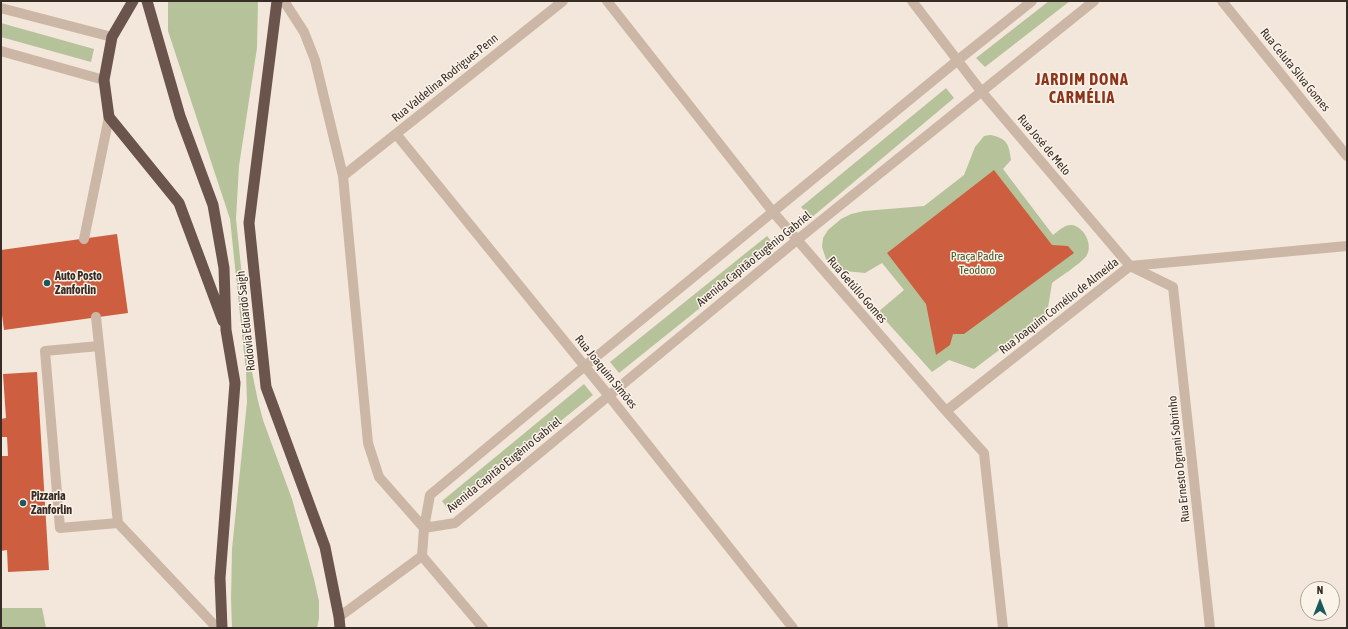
<!DOCTYPE html>
<html>
<head>
<meta charset="utf-8">
<style>
	body { margin:0 }
	#map { position:relative; width:1348px; height:629px; overflow:hidden; background:#f3e7db; font-family:"Asap Condensed",sans-serif }
	canvas { display:block }
	.frame { position:absolute; inset:0; border:2px solid #382c27; pointer-events:none }
	.north { position:absolute; left:1300px; top:581px; width:40px; height:40px; box-sizing:border-box; background:#fbf2e8; border:1px solid #ada39b; border-radius:50%; rotate:0deg; font-size:11px; font-weight:700; line-height:16px; text-align:center; color:#382c27 }
	.north::after { content:''; display:block; margin:auto; width:14px; height:18px; background:#1a595c; clip-path:polygon(50% 0,100% 100%,50% 72%,0 100%) }
</style>
</head>
<body>
<div id="map">
<canvas width="1348" height="629"></canvas>
<div class="frame"></div>
<div class="north">N</div>
</div>
<script>
const g = document.querySelector('canvas').getContext('2d');
g.lineJoin = 'round';
function fill(path, color) { g.fillStyle = color; g.fill(path, 'evenodd'); }
function strokePath(path, color, width, dash) { g.strokeStyle = color; g.lineWidth = width; g.lineCap = dash ? 'butt' : 'round'; g.setLineDash(dash || []); g.stroke(path); }
function drawText(font, color, halo, rows, align = 'center') {
  g.font = font + ' "Asap Condensed",sans-serif'; g.lineWidth = 3; g.setLineDash([]); g.textBaseline = 'middle'; g.strokeStyle = halo; g.fillStyle = color; for (const [text, x, y, turn = 0] of rows) {
    g.save(); g.translate(x, y); g.rotate((+turn || 0) * Math.PI / 180); g.textAlign = isNaN(turn) ? turn : align; if (halo) g.strokeText(text, 0, 0); g.fillText(text, 0, 0); g.restore();
  }
}
const green = new Path2D(`
	M 168,1 L 258,1 L 257,48 L 239,166 L 236,219 L 252,372 L 258,401 L 263,420 L 292,499 L 314,579 L 319,601 L 319,618 L 317,628 L 232,628 L 231,599 L 232,549 L 247,402 L 246,372 L 230,219 L 168,31 Z
	M 1049,1 L 1070,1 L 985,67 L 976,58 Z
	M 1,23 L 94,49 L 91,62 L 1,37 Z
	M 946,88 L 954,98 L 811,218 L 801,207 Z
	M 990,135 C 1007,138 1009,144 1011,160 L 1003,169 L 1053,235 C 1058,231 1065,224 1072,225 C 1084,227 1093,244 1087,255 C 1083,262 1060,277 1052,283 L 1047,314 L 974,369 L 949,360 L 932,372 L 878,312 L 904,290 L 882,263 L 865,273 L 845,271 L 834,266 L 826,259 L 822,247 L 823,238 L 828,230 L 841,219 L 851,214 L 864,211 L 924,206 L 964,175 L 975,147 L 984,136 Z
	M 767,236 L 776,247 L 619,373 L 610,362 Z
	M 584,384 L 593,395 L 449,511 L 442,501 Z
	M 1,608 L 42,608 L 46,628 L 1,628 Z`);
const building = new Path2D(`
	M 994,170 L 1052,245 L 1068,246 L 1074,253 L 964,334 L 953,334 L 950,345 L 936,355 L 926,304 L 887,253 Z
	M 117,234 L 128,313 L 4,330 L 1,307 L 1,250 Z
	M 37,372 L 49,570 L 8,572 L 7,550 L 1,551 L 1,456 L 8,456 L 7,437 L 1,437 L 1,419 L 6,418 L 3,374 Z`);
const service = new Path2D(`
	M 84,239 L 109,117
	M 96,317 L 118,523 L 217,628
	M 99,346 L 45,351 L 60,528 L 118,523
	M 422,556 L 483,628`);
const minor = new Path2D(`
	M 284,1 L 304,32 L 315,60 L 343,176 L 368,443 L 379,477 L 424,528 L 422,556 L 339,617
	M 607,1 L 773,212 L 946,411 L 984,453 L 1003,628
	M 912,1 L 981,91 L 1130,266 L 1173,287 L 1210,628
	M 1032,1 L 958,60 L 585,366 L 430,495 L 424,528 L 455,523 L 797,240 L 1094,1
	M 1222,1 L 1347,156
	M 1,8 L 112,37
	M 1,51 L 104,80
	M 396,134 L 609,396 L 793,628
	M 343,176 L 563,1
	M 946,411 L 1130,266 L 1347,246`);
const trunk = new Path2D(`
	M 133,1 L 112,37 L 104,80 L 109,117 L 179,203 L 223,321
	M 147,1 L 180,116 L 213,205 L 224,268 L 226,330 L 235,383 L 220,578 L 222,628
	M 277,1 L 249,223 L 266,387 L 325,547 L 339,617 L 340,628`);
const markers = [
	[47,283,4,"#1a595c"],
	[23,503,4,"#1a595c"]
];
const streetNames = [
	["Rua Celuta Silva Gomes",1295,70,51],
	["Rua Valdelina Rodrigues Penn",445,78,-39],
	["Rua José de Melo",1044,145,50],
	["Avenida Capitão Eugênio Gabriel",754,259,-39],
	["Rua Getúlio Gomes",857,290,49],
	["Rua Joaquim Cornélio de Almeida",1059,306,-38],
	["Rodovia Eduardo Saigh",246,321,-96],
	["Rua Joaquim Simões",606,372,51],
	["Rua Ernesto Dgnani Sobrinho",1179,459,-96],
	["Avenida Capitão Eugênio Gabriel",504,465,-39]
];
const parkNames = [
	["Praça Padre",977,256],
	["Teodoro",977,270]
];
const poiNames = [
	["Auto Posto",55,276],
	["Zanforlin",55,290],
	["Pizzaria",31,496],
	["Zanforlin",31,510]
];
const districtNames = [
	["JARDIM DONA",1082,80],
	["CARMÉLIA",1082,98]
];
fill(green, '#b6c39a');
fill(building, '#cd5f40');
strokePath(service, '#ccb7a6', 10);
strokePath(minor, '#ccb7a6', 10);
strokePath(trunk, '#6a544b', 11);
for (const [x, y, r, color] of markers) { const dot = new Path2D(); dot.arc(x, y, r, 0, 2 * Math.PI); g.fillStyle = color; g.fill(dot); strokePath(dot, '#fbf2e8', 1.5); }
drawText('12px', '#382c27', '#fbf2e8', streetNames);
drawText('12px', '#48582a', '#fbf2e8', parkNames);
drawText('bold 12px', '#382c27', '#fbf2e8', poiNames, 'left');
g.letterSpacing = '1px';
drawText('bold 16px', '#8c341c', '#fbf2e8', districtNames);
g.letterSpacing = '0px';
</script>
</body>
</html>
